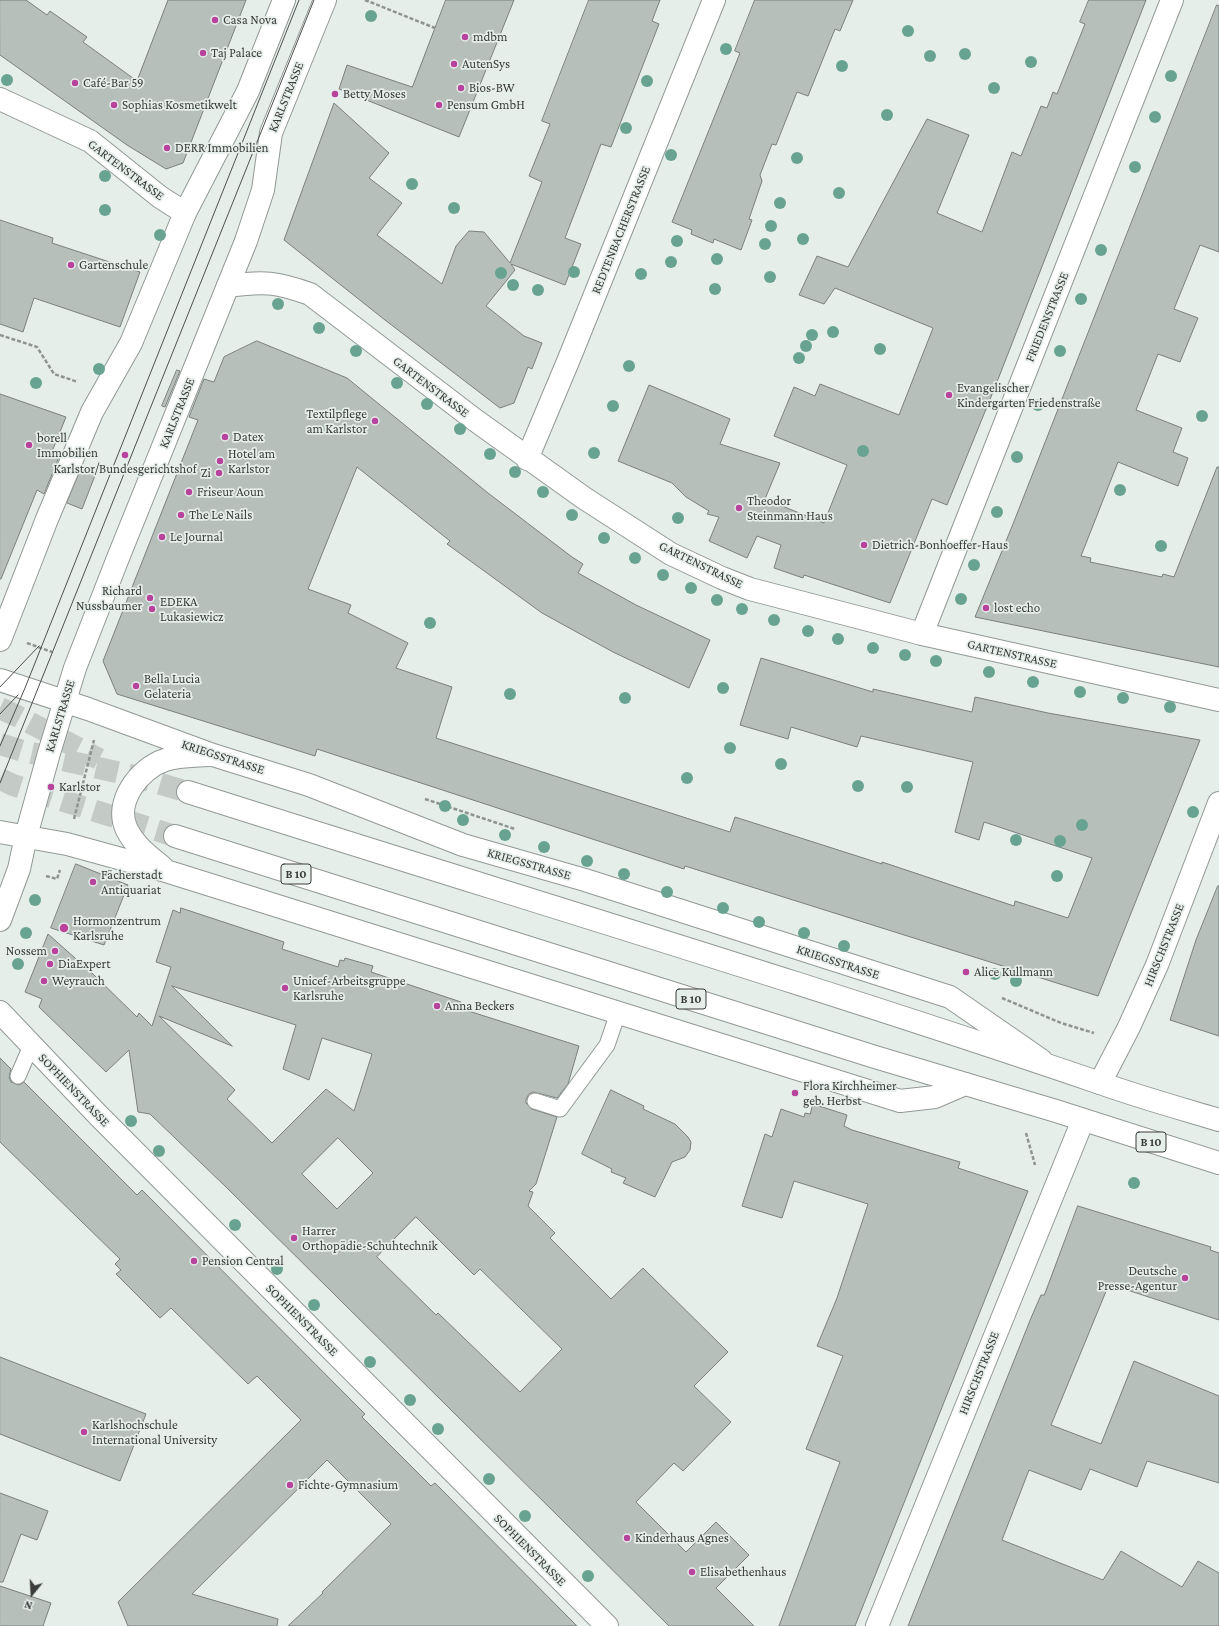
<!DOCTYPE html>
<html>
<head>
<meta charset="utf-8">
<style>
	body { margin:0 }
	#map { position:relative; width:1219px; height:1626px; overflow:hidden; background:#e6eeea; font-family:"Crimson Pro",serif }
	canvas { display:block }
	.north { position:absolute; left:12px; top:1574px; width:40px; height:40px; -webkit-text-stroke:3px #e6eeea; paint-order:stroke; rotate:198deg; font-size:11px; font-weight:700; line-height:16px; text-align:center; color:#3a3d3b }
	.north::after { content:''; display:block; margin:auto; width:14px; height:18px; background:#3a3d3b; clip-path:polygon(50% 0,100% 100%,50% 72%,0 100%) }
</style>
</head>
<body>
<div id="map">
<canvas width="1219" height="1626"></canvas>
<div class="north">N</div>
</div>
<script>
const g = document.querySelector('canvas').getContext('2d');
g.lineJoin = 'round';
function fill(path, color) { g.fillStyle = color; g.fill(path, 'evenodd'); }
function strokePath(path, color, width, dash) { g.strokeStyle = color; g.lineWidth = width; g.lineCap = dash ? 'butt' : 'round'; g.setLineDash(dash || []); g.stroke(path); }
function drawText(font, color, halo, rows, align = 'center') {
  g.font = font + ' "Crimson Pro",serif'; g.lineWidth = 3.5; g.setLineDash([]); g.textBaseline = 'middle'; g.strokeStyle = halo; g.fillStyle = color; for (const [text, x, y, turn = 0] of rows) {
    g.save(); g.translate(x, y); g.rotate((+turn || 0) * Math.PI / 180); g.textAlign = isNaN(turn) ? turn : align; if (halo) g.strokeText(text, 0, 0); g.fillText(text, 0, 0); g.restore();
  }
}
const building = new Path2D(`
	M 0,0 L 26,0 L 47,15 L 50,11 L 87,37 L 83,42 L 137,81 L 168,0 L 246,0 L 183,163 L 166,169 L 127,145 L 0,55 Z
	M 446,0 L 514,0 L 459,137 L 339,89 L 347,65 L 412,87 Z
	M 589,0 L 660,0 L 652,21 L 659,24 L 611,147 L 601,144 L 565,238 L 581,244 L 565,285 L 511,264 L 515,270 L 486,306 L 524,336 L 542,343 L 532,369 L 528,367 L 514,403 L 500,408 L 385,320 L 284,240 L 334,103 L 389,153 L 369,178 L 402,203 L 377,235 L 442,284 L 456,246 L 469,231 L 484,232 L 510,263 L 542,182 L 529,176 L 550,124 L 542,121 Z
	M 755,0 L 853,0 L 840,31 L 835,29 L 808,96 L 797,92 L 776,145 L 772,144 L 760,175 L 762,181 L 749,219 L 752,220 L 741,250 L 714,239 L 713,243 L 691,234 L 692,230 L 672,222 L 740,53 L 735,51 Z
	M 1089,0 L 1146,0 L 995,387 L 947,505 L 932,499 L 890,603 L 804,575 L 803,578 L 774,568 L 781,545 L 757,536 L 747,558 L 709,541 L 719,517 L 707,514 L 709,511 L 686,497 L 672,483 L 618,461 L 649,385 L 730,419 L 720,444 L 780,463 L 765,499 L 824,523 L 847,465 L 774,436 L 794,387 L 815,396 L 820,384 L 899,415 L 933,328 L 835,288 L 824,304 L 799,295 L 817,256 L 848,267 L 927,119 L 969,135 L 937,213 L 982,232 L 1012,152 L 1021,156 L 1041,106 L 1047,108 L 1053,92 L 1057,94 L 1085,24 L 1080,22 Z
	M 1217,5 L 1219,6 L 1219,252 L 1200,245 L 1174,309 L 1198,318 L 1180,362 L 1158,354 L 1136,410 L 1182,428 L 1173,452 L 1188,458 L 1178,486 L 1118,462 L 1081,556 L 1091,558 L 1090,562 L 1162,577 L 1163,574 L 1174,577 L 1217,467 L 1219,467 L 1219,667 L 975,617 L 1013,524 Z
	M 0,220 L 53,238 L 52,243 L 140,272 L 120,327 L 34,298 L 23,332 L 0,324 Z
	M 257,341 L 347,378 L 488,493 L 572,557 L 583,564 L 578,573 L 636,605 L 710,640 L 689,688 L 613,652 L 542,613 L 447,544 L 450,541 L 357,467 L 308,589 L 351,605 L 348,613 L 408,643 L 396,668 L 452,687 L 436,738 L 730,832 L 735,817 L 882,864 L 882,862 L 1014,906 L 1015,901 L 1068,918 L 1092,858 L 984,822 L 979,840 L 955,832 L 973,762 L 861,736 L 857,747 L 791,727 L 788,739 L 740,725 L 761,658 L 873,692 L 873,689 L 972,712 L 975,697 L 1048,713 L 1200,740 L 1098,996 L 685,866 L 684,869 L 317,749 L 315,756 L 117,694 L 103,661 L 198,420 L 189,417 L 204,379 L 214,382 L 224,357 Z
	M 177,370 L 180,371 L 165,407 L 162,406 Z
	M 0,394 L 66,417 L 51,454 L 59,457 L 44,494 L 37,490 L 1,579 L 0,579 Z
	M 82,467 L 96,473 L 82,509 L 67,503 Z
	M 76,864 L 128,885 L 104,945 L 51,928 Z
	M 1218,886 L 1219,886 L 1219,1036 L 1170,1020 L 1196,940 Z
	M 181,908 L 281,941 L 284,942 L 282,949 L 338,967 L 340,960 L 344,961 L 345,958 L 373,966 L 371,972 L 461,1002 L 459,1008 L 579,1046 L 568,1084 L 557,1098 L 533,1092 L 529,1094 L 526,1099 L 526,1103 L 532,1109 L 557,1117 L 536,1184 L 529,1191 L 533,1192 L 528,1206 L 555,1233 L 550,1238 L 611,1299 L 643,1268 L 728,1352 L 694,1386 L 731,1422 L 683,1471 L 674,1463 L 636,1502 L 686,1552 L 716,1522 L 749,1555 L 716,1588 L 754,1626 L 669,1626 L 227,1188 L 150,1114 L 138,1112 L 129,1050 L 106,1072 L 39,1007 L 42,999 L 25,992 L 48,934 L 93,974 L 137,1017 L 139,1013 L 152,1026 L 171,967 L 156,962 L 173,910 L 180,913 ZM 172,986 L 296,1025 L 283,1069 L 309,1080 L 322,1038 L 372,1054 L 354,1111 L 326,1089 L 272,1143 L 227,1099 L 235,1090 L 159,1016 L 232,1046 ZM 338,1138 L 373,1173 L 337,1209 L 302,1174 ZM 416,1217 L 474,1275 L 480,1269 L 562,1349 L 520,1392 L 438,1313 L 436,1315 L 377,1257 Z
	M 0,1058 L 11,1069 L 9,1077 L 11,1082 L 19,1085 L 24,1082 L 137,1195 L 142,1190 L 365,1414 L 362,1417 L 431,1486 L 435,1483 L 577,1626 L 288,1626 L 323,1593 L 322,1592 L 391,1524 L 327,1460 L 192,1594 L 278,1619 L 277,1626 L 128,1626 L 118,1602 L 301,1420 L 257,1376 L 248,1384 L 171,1308 L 160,1318 L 116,1274 L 121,1270 L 115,1264 L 120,1259 L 0,1142 Z
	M 611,1090 L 644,1106 L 643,1109 L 675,1124 L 688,1137 L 691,1142 L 690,1150 L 685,1157 L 672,1162 L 655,1197 L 623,1183 L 626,1178 L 611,1172 L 612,1169 L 582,1154 Z
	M 813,1104 L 847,1115 L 844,1126 L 852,1130 L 960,1162 L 958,1168 L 1028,1191 L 855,1626 L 779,1626 L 840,1462 L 806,1449 L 843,1356 L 817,1346 L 837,1298 L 868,1204 L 794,1181 L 782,1218 L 742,1206 L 765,1134 L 772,1137 L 781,1109 L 804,1117 L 805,1113 L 810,1114 Z
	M 1078,1206 L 1211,1247 L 1210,1250 L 1219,1253 L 1219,1320 L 1109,1284 L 1051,1425 L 1101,1444 L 1134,1361 L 1219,1396 L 1219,1483 L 1147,1461 L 1137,1487 L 1090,1469 L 1081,1490 L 1029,1470 L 1002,1540 L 1103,1580 L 1121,1551 L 1182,1587 L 1198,1561 L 1219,1573 L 1219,1626 L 908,1626 L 1031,1318 L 1041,1295 L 1044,1295 Z
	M 0,1357 L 146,1414 L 120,1481 L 0,1434 Z
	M 0,1493 L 48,1511 L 37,1540 L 21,1534 L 3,1582 L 0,1582 Z
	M 0,1586 L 51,1603 L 43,1626 L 0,1626 Z`);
const primaryTunnel = new Path2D(`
	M 0,708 L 17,716 L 99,759
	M 0,744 L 23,751 L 134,776 L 188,792
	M 0,779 L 13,785 L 175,836`);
const path = new Path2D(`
	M 365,0 L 435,28
	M 0,335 L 37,347 L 54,374 L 78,382
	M 27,643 L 52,652
	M 425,799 L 515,829
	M 74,819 L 94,740
	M 46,876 L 57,879 L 60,870
	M 1002,998 L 1061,1023 L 1094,1033
	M 1026,1133 L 1035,1165`);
const lane = new Path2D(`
	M 18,1076 L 31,1046
	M 535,1101 L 560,1109 L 607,1045 L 618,1013`);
const street = new Path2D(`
	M 0,99 L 90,141 L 160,197 L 185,213
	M 228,286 C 264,281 276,282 310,294 L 475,420 L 584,498 L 671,554 L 722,578 L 750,589 L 922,634 L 1219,700
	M 527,459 L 569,359 L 714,0
	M 922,634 L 1172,0
	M 0,1012 L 98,1115 L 607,1626
	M 1100,1083 L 1129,1027 L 1157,965 L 1219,803
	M 877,1626 L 1083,1120`);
const secondary = new Path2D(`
	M 0,640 L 47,519 L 92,412 L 131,343 L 185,213 L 248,91 L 284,0
	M 0,680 L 88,709 L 213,755 L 309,785 L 463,845 L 585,880 L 950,997 L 1041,1060
	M 0,832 L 67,844 L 169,872 L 900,1101 L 935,1097 L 965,1084
	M 162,867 C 149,856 135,846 127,830 C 113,802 140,768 165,760 C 177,756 195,756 208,755
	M 0,920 L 19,869 L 26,836 L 49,753 L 75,668 L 118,558 L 246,241 L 263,190 L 271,133 L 325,0`);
const primary = new Path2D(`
	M 188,792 C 492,889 798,980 1100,1083 C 1139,1097 1179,1108 1219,1120
	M 175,836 L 875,1057 L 1056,1111 L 1219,1163`);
const tram = new Path2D(`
	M 0,687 L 39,646
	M 0,714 L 18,695
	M 0,746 L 25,688 L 299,0
	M 0,783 L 314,0`);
const trees = [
	[371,16],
	[908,31],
	[726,49],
	[965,54],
	[930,56],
	[1031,62],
	[842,66],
	[1171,76],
	[7,80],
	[647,81],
	[994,88],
	[887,115],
	[1155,117],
	[626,128],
	[671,155],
	[797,158],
	[1135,167],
	[105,176],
	[412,184],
	[839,193],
	[780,203],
	[454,208],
	[105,210],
	[771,226],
	[160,235],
	[803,239],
	[677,241],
	[765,244],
	[1101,250],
	[717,259],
	[671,262],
	[574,272],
	[501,273],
	[641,274],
	[770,277],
	[513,285],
	[715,289],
	[538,290],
	[1081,299],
	[278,304],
	[319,328],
	[833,332],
	[812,335],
	[806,346],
	[880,349],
	[356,351],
	[1060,351],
	[799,358],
	[629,366],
	[99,369],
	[36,383],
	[397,383],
	[427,404],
	[1038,405],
	[613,406],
	[1202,416],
	[460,429],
	[863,451],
	[594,453],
	[490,454],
	[1017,457],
	[515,472],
	[1120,490],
	[543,492],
	[997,512],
	[572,515],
	[678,518],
	[604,538],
	[1161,546],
	[635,558],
	[974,565],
	[663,575],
	[691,588],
	[961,599],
	[717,600],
	[742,609],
	[774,620],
	[430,623],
	[808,631],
	[838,639],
	[873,648],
	[905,655],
	[936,661],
	[989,672],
	[1033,682],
	[723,688],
	[1080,692],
	[510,694],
	[625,698],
	[1123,698],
	[1170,707],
	[730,748],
	[781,764],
	[687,778],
	[858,786],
	[907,787],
	[445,806],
	[1193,812],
	[463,820],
	[1082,825],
	[505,835],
	[1016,840],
	[1060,841],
	[544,847],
	[587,861],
	[624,874],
	[1057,876],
	[667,892],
	[35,900],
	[723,908],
	[759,922],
	[26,933],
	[804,933],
	[844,946],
	[18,964],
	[995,974],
	[1016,981],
	[131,1121],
	[159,1151],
	[1134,1183],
	[235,1225],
	[277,1269],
	[314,1305],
	[370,1362],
	[410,1400],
	[438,1429],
	[489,1479],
	[525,1516],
	[588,1576]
];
const markers = [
	[215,20,4,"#b7439c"],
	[465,37,4,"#b7439c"],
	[203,53,4,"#b7439c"],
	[454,64,4,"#b7439c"],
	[75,83,4,"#b7439c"],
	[461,88,4,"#b7439c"],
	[335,94,4,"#b7439c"],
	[114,105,4,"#b7439c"],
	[439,105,4,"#b7439c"],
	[167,148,4,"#b7439c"],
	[71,265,4,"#b7439c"],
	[949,395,4,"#b7439c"],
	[375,421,4,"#b7439c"],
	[225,437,4,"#b7439c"],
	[29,445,4,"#b7439c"],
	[125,455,4,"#b7439c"],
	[220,461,4,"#b7439c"],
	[219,473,4,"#b7439c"],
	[189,492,4,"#b7439c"],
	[739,508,4,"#b7439c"],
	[181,515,4,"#b7439c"],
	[162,537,4,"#b7439c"],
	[864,545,4,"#b7439c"],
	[150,598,4,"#b7439c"],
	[986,608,4,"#b7439c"],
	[152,609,4,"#b7439c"],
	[136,686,4,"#b7439c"],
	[51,787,4,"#b7439c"],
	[93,882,4,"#b7439c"],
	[64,928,5,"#b7439c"],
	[55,951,4,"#b7439c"],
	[50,964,4,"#b7439c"],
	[966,972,4,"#b7439c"],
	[44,981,4,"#b7439c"],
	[285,988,4,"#b7439c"],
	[437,1006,4,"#b7439c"],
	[795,1093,4,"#b7439c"],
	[294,1238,4,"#b7439c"],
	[194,1261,4,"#b7439c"],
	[1185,1278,4,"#b7439c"],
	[84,1432,4,"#b7439c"],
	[290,1485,4,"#b7439c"],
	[627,1538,4,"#b7439c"],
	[692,1572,4,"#b7439c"]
];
const shields = [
	[296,874,30],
	[691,999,30],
	[1151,1142,30]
];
const shieldNames = [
	["B 10",296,874],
	["B 10",691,999],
	["B 10",1151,1142]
];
const poiNames = [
	["Casa Nova",223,20],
	["mdbm",473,37],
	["Taj Palace",211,53],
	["AutenSys",462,64],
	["Café-Bar 59",83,83],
	["Bios-BW",469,88],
	["Betty Moses",343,94],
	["Sophias Kosmetikwelt",122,105],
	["Pensum GmbH",447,105],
	["DERR Immobilien",175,148],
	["Gartenschule",79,265],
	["Evangelischer",957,388],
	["Kindergarten Friedenstraße",957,403],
	["Textilpflege",367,414,"right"],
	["am Karlstor",367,429,"right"],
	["Datex",233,437],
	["borell",37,438],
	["Immobilien",37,453],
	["Hotel am",228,454],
	["Karlstor",228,469],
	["Karlstor/Bundesgerichtshof",125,469,"center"],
	["Zi",211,473,"right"],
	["Friseur Aoun",197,492],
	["Theodor",747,501],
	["Steinmann Haus",747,516],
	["The Le Nails",189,515],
	["Le Journal",170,537],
	["Dietrich-Bonhoeffer-Haus",872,545],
	["Richard",142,591,"right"],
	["Nussbaumer",142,606,"right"],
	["EDEKA",160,602],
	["Lukasiewicz",160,617],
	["lost echo",994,608],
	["Bella Lucia",144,679],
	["Gelateria",144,694],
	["Karlstor",59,787],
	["Fächerstadt",101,875],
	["Antiquariat",101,890],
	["Hormonzentrum",73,921],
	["Karlsruhe",73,936],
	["Nossem",47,951,"right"],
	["DiaExpert",58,964],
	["Alice Kullmann",974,972],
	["Weyrauch",52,981],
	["Unicef-Arbeitsgruppe",293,981],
	["Karlsruhe",293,996],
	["Anna Beckers",445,1006],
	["Flora Kirchheimer",803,1086],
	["geb. Herbst",803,1101],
	["Harrer",302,1231],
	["Orthopädie-Schuhtechnik",302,1246],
	["Pension Central",202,1261],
	["Deutsche",1177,1271,"right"],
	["Presse-Agentur",1177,1286,"right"],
	["Karlshochschule",92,1425],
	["International University",92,1440],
	["Fichte-Gymnasium",298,1485],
	["Kinderhaus Agnes",635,1538],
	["Elisabethenhaus",700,1572]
];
const streetNames = [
	["KARLSTRASSE",286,97,-68],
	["GARTENSTRASSE",126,170,37],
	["REDTENBACHERSTRASSE",621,230,-68],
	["FRIEDENSTRASSE",1047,317,-68],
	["GARTENSTRASSE",431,387,37],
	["KARLSTRASSE",177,413,-68],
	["GARTENSTRASSE",701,565,26],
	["GARTENSTRASSE",1012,654,13],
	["KARLSTRASSE",60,716,-73],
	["KRIEGSSTRASSE",223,757,18],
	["KRIEGSSTRASSE",529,864,16],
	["HIRSCHSTRASSE",1164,945,-68],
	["KRIEGSSTRASSE",838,962,18],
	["SOPHIENSTRASSE",74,1090,46],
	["SOPHIENSTRASSE",302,1320,45],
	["HIRSCHSTRASSE",979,1373,-68],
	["SOPHIENSTRASSE",530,1550,45]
];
fill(building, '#b7bfbb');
strokePath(building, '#79807d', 1);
strokePath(primaryTunnel, '#c4cbc7', 22, [22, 11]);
strokePath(lane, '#929995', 17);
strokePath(street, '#929995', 24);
strokePath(secondary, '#929995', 24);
strokePath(primary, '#929995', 24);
strokePath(path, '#8e9491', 2.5, [4, 2]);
strokePath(lane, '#fff', 15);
strokePath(street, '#fff', 22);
strokePath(secondary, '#fff', 22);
strokePath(primary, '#fff', 22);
strokePath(tram, '#4d504e', 1);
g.fillStyle = '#68a391';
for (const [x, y] of trees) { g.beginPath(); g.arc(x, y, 6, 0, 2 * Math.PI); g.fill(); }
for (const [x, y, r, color] of markers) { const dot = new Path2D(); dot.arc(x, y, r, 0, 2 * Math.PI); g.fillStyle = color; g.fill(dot); strokePath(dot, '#e6eeea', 1.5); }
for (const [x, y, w] of shields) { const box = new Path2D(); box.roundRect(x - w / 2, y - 10, w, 20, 3); g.fillStyle = '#e6eeea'; g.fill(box); strokePath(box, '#3a3d3b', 1); }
drawText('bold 12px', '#3a3d3b', null, shieldNames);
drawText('13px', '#3a3d3b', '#e6eeea', poiNames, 'left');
drawText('13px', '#3a3d3b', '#e6eeea', streetNames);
</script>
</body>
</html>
